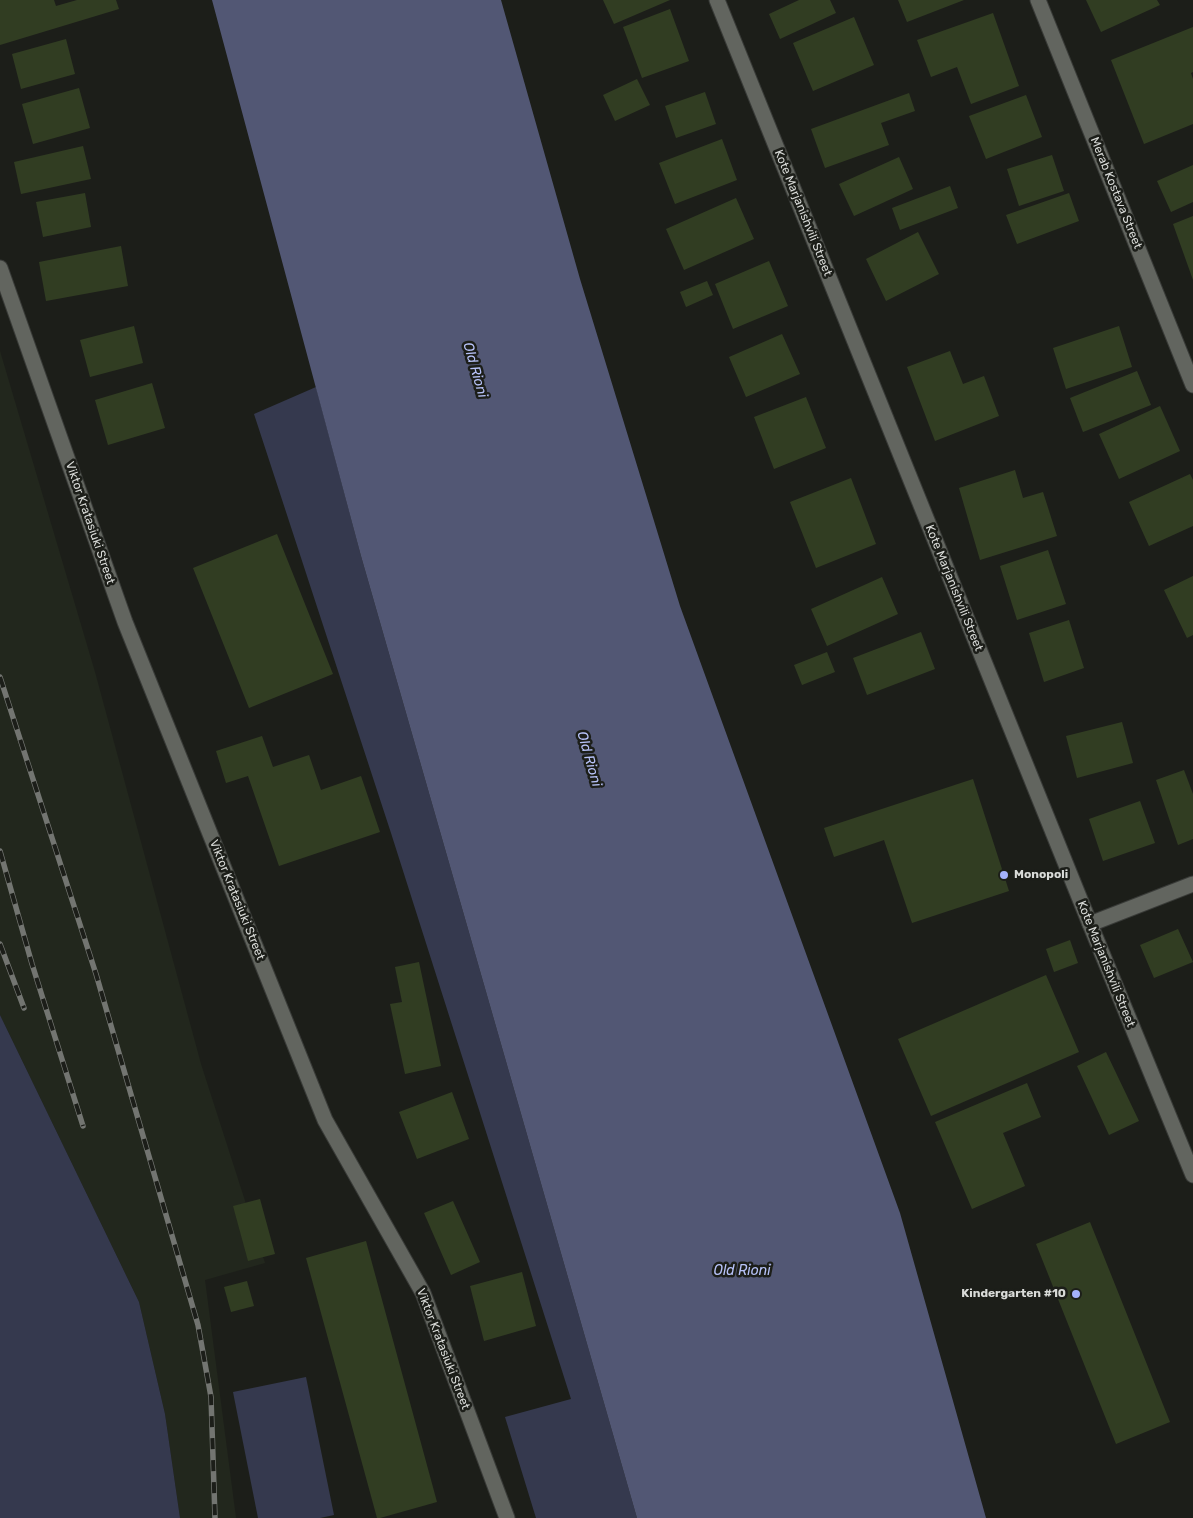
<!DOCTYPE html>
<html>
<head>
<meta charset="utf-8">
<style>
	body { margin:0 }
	canvas { display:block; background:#1c1e19 }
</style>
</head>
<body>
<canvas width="1193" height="1518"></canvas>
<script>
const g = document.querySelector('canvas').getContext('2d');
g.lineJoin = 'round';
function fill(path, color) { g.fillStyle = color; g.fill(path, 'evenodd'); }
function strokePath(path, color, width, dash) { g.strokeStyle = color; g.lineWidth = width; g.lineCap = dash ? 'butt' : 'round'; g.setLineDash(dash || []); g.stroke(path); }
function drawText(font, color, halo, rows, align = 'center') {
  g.font = font + ' Rubik,sans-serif'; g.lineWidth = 5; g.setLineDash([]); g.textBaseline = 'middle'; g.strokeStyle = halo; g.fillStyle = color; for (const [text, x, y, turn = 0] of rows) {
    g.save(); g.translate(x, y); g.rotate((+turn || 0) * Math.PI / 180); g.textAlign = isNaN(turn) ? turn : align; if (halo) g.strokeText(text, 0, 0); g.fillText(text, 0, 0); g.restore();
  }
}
const built = new Path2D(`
	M 0,351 L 95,672 L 201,1064 L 265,1263 L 205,1280 L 236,1518 L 180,1518 L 165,1414 L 139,1302 L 0,1015 Z`);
const green = new Path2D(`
	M 316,387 L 361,556 L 637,1518 L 536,1518 L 505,1417 L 571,1399 L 391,833 L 254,414 Z
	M 0,1015 L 139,1302 L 165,1414 L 180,1518 L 0,1518 Z
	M 306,1377 L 334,1515 L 320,1518 L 258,1518 L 233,1392 Z`);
const water = new Path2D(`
	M 212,0 L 501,0 L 580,279 L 680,606 L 900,1213 L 986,1518 L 637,1518 L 361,556 Z`);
const building = new Path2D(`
	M 0,0 L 54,0 L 56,6 L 77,0 L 116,0 L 119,9 L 0,45 Z
	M 603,0 L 670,0 L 614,24 Z
	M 799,0 L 830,0 L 836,13 L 780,39 L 769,14 Z
	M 898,0 L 964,0 L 907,22 Z
	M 1086,0 L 1157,0 L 1160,5 L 1101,32 Z
	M 670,9 L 689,61 L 642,78 L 623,27 Z
	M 993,13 L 1019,86 L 971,104 L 957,67 L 931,77 L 917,40 Z
	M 854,17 L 874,65 L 813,91 L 793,43 Z
	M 1193,27 L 1193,72 L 1191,73 L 1193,79 L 1193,124 L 1144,144 L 1111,60 Z
	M 66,39 L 75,74 L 21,89 L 12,54 Z
	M 637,79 L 650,105 L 615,121 L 603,95 Z
	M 79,88 L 90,128 L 33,144 L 22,104 Z
	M 705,92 L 716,124 L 676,138 L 665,106 Z
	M 909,93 L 915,111 L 881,123 L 889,145 L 825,168 L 811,129 Z
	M 1026,95 L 1042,137 L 986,159 L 969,116 Z
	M 722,139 L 737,180 L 675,204 L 659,163 Z
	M 83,146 L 91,179 L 21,194 L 14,162 Z
	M 1052,155 L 1064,191 L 1019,206 L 1007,169 Z
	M 899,157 L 913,189 L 854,216 L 839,184 Z
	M 1193,165 L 1193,202 L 1171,212 L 1157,181 Z
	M 950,186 L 958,208 L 900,230 L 892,208 Z
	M 85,193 L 91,227 L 43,237 L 36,202 Z
	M 1069,193 L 1079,221 L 1017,244 L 1006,215 Z
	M 736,198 L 754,239 L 684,270 L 666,229 Z
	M 1193,216 L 1193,280 L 1173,224 Z
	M 918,232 L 939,274 L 886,301 L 866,259 Z
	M 121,246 L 128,286 L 46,301 L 39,262 Z
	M 769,261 L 788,306 L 733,329 L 715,284 Z
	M 707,281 L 713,295 L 686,307 L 680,292 Z
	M 134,326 L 143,363 L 90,377 L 80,340 Z
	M 1119,326 L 1132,367 L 1066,389 L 1053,348 Z
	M 782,334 L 800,374 L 746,397 L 729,357 Z
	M 950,351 L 963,384 L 984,376 L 999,416 L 935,441 L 907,367 Z
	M 1137,371 L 1151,405 L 1083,432 L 1070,398 Z
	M 152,383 L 165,428 L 108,445 L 95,400 Z
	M 806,397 L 826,448 L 774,469 L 754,417 Z
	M 1160,406 L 1180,451 L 1119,479 L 1099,434 Z
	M 1015,470 L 1023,498 L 1043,492 L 1057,536 L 980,560 L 959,488 Z
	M 1190,474 L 1193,480 L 1193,526 L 1149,546 L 1129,502 Z
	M 851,478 L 876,544 L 816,568 L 790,502 Z
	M 277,534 L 333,674 L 249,708 L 193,568 Z
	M 1048,550 L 1066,604 L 1017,620 L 1000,566 Z
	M 1193,576 L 1193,635 L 1187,638 L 1164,590 Z
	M 882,577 L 898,614 L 827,646 L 811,609 Z
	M 1069,620 L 1084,668 L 1044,682 L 1029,633 Z
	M 921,632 L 935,669 L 867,695 L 853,658 Z
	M 827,652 L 835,672 L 802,685 L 794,665 Z
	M 1122,722 L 1133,763 L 1077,778 L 1066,736 Z
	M 262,736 L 273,767 L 309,755 L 321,790 L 361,776 L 380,832 L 279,866 L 248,776 L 226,783 L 216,751 Z
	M 1184,770 L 1193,794 L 1193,839 L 1178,845 L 1156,780 Z
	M 973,779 L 1009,891 L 912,923 L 884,840 L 834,857 L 824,828 Z
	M 1140,801 L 1155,843 L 1103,861 L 1089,819 Z
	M 1178,929 L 1193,962 L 1154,978 L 1140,945 Z
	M 1070,940 L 1078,963 L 1054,972 L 1046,949 Z
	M 419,962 L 441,1066 L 405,1074 L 390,1004 L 402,1002 L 395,967 Z
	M 1046,975 L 1079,1052 L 931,1116 L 898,1039 Z
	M 1106,1052 L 1139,1121 L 1109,1135 L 1077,1066 Z
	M 1027,1083 L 1041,1117 L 1003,1133 L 1025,1186 L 972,1209 L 935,1122 Z
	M 452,1092 L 469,1139 L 417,1159 L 399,1112 Z
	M 260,1199 L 275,1254 L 248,1261 L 233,1206 Z
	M 453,1201 L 480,1262 L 451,1275 L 424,1213 Z
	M 1090,1222 L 1170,1422 L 1116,1444 L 1036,1244 Z
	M 366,1241 L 437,1502 L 380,1518 L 377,1518 L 306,1258 Z
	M 522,1272 L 536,1326 L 484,1341 L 470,1286 Z
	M 247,1281 L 254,1306 L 231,1312 L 224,1287 Z`);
const minor = new Path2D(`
	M 0,268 L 125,622 L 325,1120 L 423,1293 L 507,1518
	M 1090,924 L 1193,884`);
const tertiary = new Path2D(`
	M 717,0 L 1090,924 L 1193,1175
	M 1038,0 L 1193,385`);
const rail = new Path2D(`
	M 0,677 L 96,974 L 198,1325 L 211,1397 L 215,1518
	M 0,851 L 32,964 L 83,1126
	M 0,944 L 24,1008`);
const markers = [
	[1004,875,5,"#a4b1fc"],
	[1076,1294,5,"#a4b1fc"]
];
const streetNames = [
	["Merab Kostava Street",1116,193,68],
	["Kote Marjanishvili Street",803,213,68],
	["Viktor Kratasiuki Street",90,523,71],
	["Kote Marjanishvili Street",954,588,68],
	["Viktor Kratasiuki Street",237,900,68],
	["Kote Marjanishvili Street",1106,964,68],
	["Viktor Kratasiuki Street",443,1349,69]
];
const poiNames = [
	["Monopoli",1014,875],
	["Kindergarten #10",1066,1294,"right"]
];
const waterNames = [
	["Old Rioni",475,370,74],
	["Old Rioni",589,759,74],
	["Old Rioni",742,1271]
];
fill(built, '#22271d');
fill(green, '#35394e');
fill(water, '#525774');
fill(building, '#313d22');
strokePath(minor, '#393b38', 17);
strokePath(tertiary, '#393b38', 17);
strokePath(minor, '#62655f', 15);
strokePath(tertiary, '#62655f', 15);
strokePath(rail, '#737571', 5.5);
strokePath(rail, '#1c1e19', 4, [11]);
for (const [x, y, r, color] of markers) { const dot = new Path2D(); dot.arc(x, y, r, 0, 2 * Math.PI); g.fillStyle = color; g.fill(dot); strokePath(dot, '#1c1e19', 2); }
drawText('12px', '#d9dbd8', '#1c1e19', streetNames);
drawText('bold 12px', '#d9dbd8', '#1c1e19', poiNames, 'left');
drawText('italic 14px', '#b7c2f8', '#1c1e19', waterNames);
</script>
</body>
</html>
